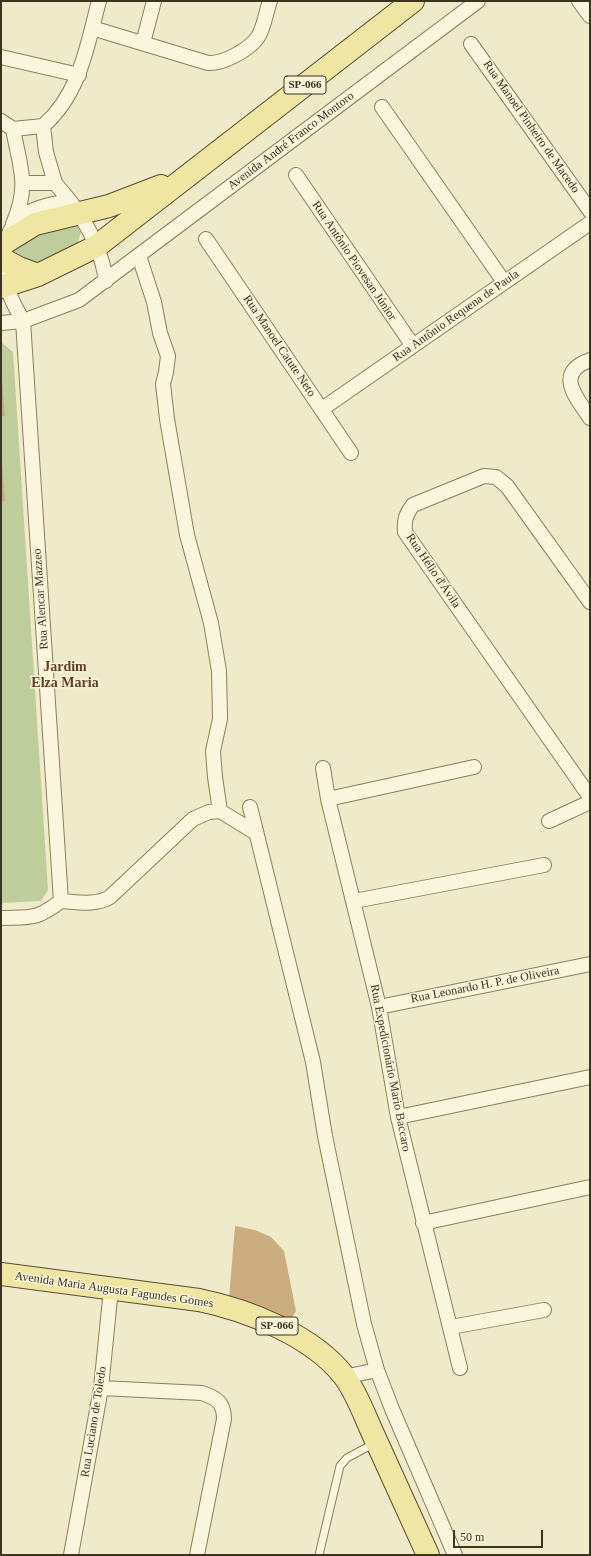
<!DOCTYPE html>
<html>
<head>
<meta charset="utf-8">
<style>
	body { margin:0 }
	#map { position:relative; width:591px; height:1556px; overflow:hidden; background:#efeac9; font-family:Georgia,serif }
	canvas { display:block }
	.frame { position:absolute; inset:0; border:2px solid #3c3321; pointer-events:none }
	.scale { position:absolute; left:453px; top:1530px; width:90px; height:18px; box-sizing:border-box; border:2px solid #3c3321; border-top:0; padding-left:5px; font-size:12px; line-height:14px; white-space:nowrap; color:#3c3321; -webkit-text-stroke:3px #f6f3d9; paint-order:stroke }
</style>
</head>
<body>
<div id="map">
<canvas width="591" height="1556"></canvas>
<div class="frame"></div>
<div class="scale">50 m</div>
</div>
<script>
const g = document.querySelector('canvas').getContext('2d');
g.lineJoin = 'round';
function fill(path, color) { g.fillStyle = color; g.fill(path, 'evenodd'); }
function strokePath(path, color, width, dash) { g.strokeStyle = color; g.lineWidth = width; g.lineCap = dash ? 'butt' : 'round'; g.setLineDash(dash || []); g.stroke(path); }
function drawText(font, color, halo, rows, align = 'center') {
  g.font = font + ' Georgia,serif'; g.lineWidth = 3; g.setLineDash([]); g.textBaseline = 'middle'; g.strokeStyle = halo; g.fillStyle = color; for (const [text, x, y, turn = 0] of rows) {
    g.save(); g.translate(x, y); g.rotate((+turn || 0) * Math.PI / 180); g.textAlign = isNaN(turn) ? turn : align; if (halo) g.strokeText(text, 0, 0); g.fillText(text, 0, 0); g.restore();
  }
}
const green = new Path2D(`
	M 75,222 L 81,232 L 77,245 L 34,265 L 13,254 L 15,246 L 22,239 Z
	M 1,342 L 13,352 L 48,890 L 41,901 L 1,903 Z`);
const building = new Path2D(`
	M 1,366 L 5,416 L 1,416 Z
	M 1,448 L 5,501 L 1,501 Z
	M 235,1226 L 255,1230 L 271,1237 L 284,1251 L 296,1311 L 291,1319 L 282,1319 L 229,1299 Z`);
const service = new Path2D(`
	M 319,1555 L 340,1466 L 347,1458 L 375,1443`);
const minor = new Path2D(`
	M 579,1 L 590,16
	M 92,28 L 208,63 C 223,64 249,50 258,37 C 264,28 266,12 270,1
	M 143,43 L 154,1
	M 471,44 L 590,211
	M 1,57 L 79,75
	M 382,107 L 504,282
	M 1,121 L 13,129 L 43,126
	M 43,126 C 80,94 87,46 99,1
	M 43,126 L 46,152 L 55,183 L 70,201
	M 296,175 L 413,346
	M 24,183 L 55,183
	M 13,224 C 30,185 20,168 13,129
	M 206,239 L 351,453
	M 139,256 L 154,302 L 160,333 L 168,356 L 166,372 L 163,384 L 167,419 L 187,535 L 211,623 L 219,671 L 220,719 L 213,751 L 215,777 L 220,811 L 256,833
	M 1,323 L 23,321 L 79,300 L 478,1
	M 590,360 C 554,373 576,397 590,418
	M 322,409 L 590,223
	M 590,602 L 507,486 L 496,477 L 484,476 L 413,505 C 406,514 404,520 405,532 L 590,797
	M 323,768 L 328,799 L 379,1007 L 398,1117 L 460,1368
	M 328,799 L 474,767
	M 250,807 L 313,1062 L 325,1136 L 364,1324 L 377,1370 L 392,1409 L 455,1555
	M 549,821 L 590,802
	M 61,901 L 23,321 C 17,310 10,298 6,285 C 3,275 4,265 4,255 C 7,213 35,207 70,201 C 89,226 102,251 106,281
	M 61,901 C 78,902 95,906 110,897 L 193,819 L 209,812 L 220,811
	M 354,901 L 544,865
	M 1,918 C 32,917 36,920 61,901
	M 379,1007 L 590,964
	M 398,1117 L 590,1077
	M 423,1223 L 590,1187
	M 451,1327 L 544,1310
	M 344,1377 L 377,1370
	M 101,1388 L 202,1393 C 217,1398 224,1403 224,1419 L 197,1555
	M 71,1555 L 101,1388 L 111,1289`);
const primary = new Path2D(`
	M 1,245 L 35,224 L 109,206 L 161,186
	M 4,260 L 19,268 L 38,275
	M 1,287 L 38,275 L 97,246 L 413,1
	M 1,1274 L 199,1300 C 248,1310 313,1336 344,1376 C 357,1393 365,1417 374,1436 C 392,1476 410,1515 428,1555`);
const shields = [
	[305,85,42],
	[277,1326,42]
];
const shieldNames = [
	["SP-066",305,85],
	["SP-066",277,1326]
];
const streetNames = [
	["Rua Manoel Pinheiro de Macedo",531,127,55],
	["Avenida André Franco Montoro",291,141,-37],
	["Rua Antônio Piovesan Júnior",354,261,56],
	["Rua Antônio Requena de Paula",456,316,-35],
	["Rua Manoel Catute Neto",279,346,56],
	["Rua Hélio d'Ávila",433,571,56],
	["Rua Alencar Mazzeo",41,599,-94],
	["Rua Leonardo H. P. de Oliveira",485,985,-11],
	["Rua Expedicionário Mario Baccaro",390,1068,79],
	["Avenida Maria Augusta Fagundes Gomes",114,1290,8],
	["Rua Luciano de Toledo",94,1422,-81]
];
const quarterNames = [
	["Jardim",65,667],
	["Elza Maria",65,683]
];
fill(green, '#bfcd9d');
fill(building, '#ccad80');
strokePath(service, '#8b7e5e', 9);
strokePath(minor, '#8b7e5e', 16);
strokePath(primary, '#5a4b31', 24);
strokePath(service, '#f9f6dd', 7);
strokePath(minor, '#f9f6dd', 14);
strokePath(primary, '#f0e6a3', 22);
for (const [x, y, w] of shields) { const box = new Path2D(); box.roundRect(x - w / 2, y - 9, w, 18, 3); g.fillStyle = '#f6f3d9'; g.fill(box); strokePath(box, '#3c3321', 1); }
drawText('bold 11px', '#3c3321', null, shieldNames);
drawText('12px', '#3c3321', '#f6f3d9', streetNames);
drawText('bold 14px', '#683c21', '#f6f3d9', quarterNames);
</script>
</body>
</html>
